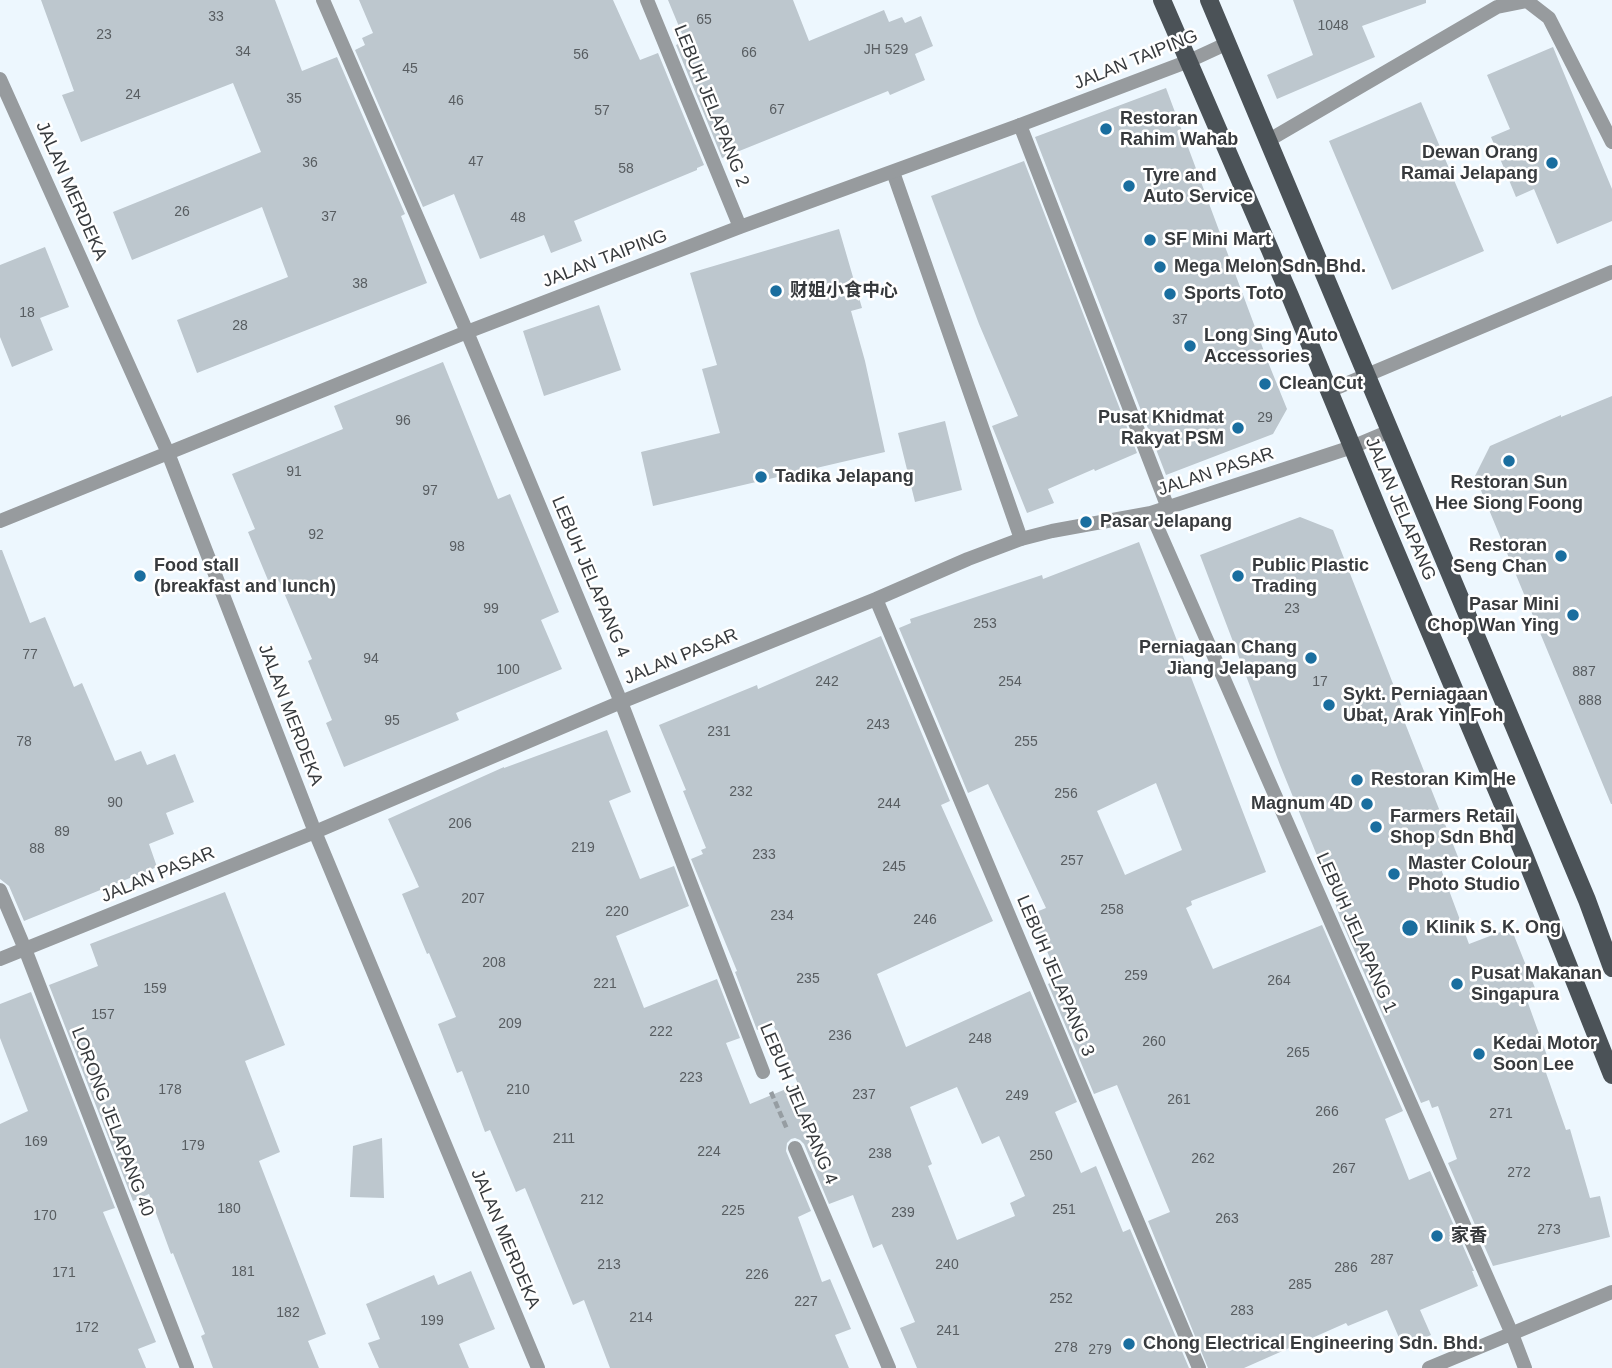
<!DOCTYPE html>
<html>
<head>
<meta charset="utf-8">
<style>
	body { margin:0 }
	canvas { display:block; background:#edf7fe }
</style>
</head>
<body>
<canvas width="1612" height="1368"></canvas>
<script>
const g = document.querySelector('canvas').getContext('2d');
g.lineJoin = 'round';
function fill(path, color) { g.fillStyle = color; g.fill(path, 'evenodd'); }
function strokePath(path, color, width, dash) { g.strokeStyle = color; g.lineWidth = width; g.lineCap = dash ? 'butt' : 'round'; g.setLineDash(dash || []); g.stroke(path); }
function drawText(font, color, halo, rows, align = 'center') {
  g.font = font + ' Helvetica,"Noto Sans SC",sans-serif'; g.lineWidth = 5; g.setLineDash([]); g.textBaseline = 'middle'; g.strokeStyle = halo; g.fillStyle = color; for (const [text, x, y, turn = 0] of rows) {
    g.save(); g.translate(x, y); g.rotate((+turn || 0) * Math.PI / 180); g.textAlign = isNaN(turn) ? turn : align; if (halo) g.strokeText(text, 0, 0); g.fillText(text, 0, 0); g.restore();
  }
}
const building = new Path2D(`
	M 41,0 L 275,0 L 302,71 L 337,57 L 405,214 L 401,216 L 427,283 L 197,373 L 177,320 L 288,277 L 262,207 L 132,260 L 113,212 L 261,152 L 233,83 L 81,142 L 62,95 L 74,91 Z
	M 359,0 L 613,0 L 640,60 L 658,53 L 704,165 L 697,168 L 697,170 L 574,221 L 582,241 L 551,253 L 544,235 L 480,259 L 454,194 L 423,207 L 355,50 L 365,45 L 362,38 L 373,33 Z
	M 668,0 L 793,0 L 809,41 L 884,10 L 889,22 L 902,17 L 905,23 L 921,16 L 933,46 L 915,54 L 925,80 L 890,95 L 888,91 L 722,158 L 676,45 L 685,41 Z
	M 1293,0 L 1426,0 L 1426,3 L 1362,26 L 1375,57 L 1277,99 L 1267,75 L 1313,55 Z
	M 1553,47 L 1612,189 L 1612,221 L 1557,244 L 1534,189 L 1516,197 L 1491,137 L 1510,129 L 1487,75 Z
	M 1166,88 L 1268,362 L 1287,409 L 1273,434 L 1166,475 L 1035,137 Z
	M 1421,102 L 1484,251 L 1392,290 L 1329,141 Z
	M 1024,161 L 1137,453 L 1095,471 L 1094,469 L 1048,489 L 1054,503 L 1027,513 L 992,426 L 1018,416 L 979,324 L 931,196 Z
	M 839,229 L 862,308 L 851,311 L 865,361 L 885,452 L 653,506 L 641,452 L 720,433 L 702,369 L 717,365 L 690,273 Z
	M 45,247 L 69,307 L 40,318 L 53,350 L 12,367 L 0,337 L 0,265 Z
	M 599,305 L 621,370 L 544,396 L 523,331 Z
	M 443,362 L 498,499 L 510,494 L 559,612 L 541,620 L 562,669 L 456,713 L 459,720 L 344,767 L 326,723 L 332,720 L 308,661 L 312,659 L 279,581 L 270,585 L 248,532 L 255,529 L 232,474 L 343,429 L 334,406 Z
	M 1612,396 L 1612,804 L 1611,804 L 1475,476 L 1490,446 L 1561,415 L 1561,417 Z
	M 945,421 L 962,490 L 915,502 L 898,433 Z
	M 1300,517 L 1333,530 L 1406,717 L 1403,718 L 1460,862 L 1441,869 L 1469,944 L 1511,928 L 1535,988 L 1524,992 L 1550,1064 L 1544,1067 L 1566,1130 L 1570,1129 L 1590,1198 L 1600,1196 L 1610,1237 L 1493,1266 L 1448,1163 L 1457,1159 L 1438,1106 L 1432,1108 L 1429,1100 L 1421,1103 L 1340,918 L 1329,885 L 1280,765 L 1200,555 Z
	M 1139,542 L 1266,872 L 1191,901 L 1192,905 L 1186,908 L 1213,969 L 1322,925 L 1403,1111 L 1385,1119 L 1409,1180 L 1430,1171 L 1474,1271 L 1472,1271 L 1478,1286 L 1420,1310 L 1431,1335 L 1403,1347 L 1387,1310 L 1348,1326 L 1346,1323 L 1244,1368 L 1208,1368 L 1148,1221 L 1170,1212 L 1117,1085 L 1094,1094 L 1048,984 L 1059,979 L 1031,914 L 1046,908 L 988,784 L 968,793 L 899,628 L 911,623 L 910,619 L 1042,575 L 1043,579 ZM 1156,783 L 1182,850 L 1125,875 L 1097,811 Z
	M 0,550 L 2,550 L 30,623 L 45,617 L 74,687 L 82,683 L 115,761 L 141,751 L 147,765 L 175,754 L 194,802 L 166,813 L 174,834 L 149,844 L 157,867 L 24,921 L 9,886 L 0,879 Z
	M 881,636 L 950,801 L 941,805 L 993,921 L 877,974 L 906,1047 L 1030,991 L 1077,1102 L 1055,1112 L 1081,1173 L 1096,1166 L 1123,1232 L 1130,1229 L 1189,1368 L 917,1368 L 900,1328 L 915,1322 L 882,1244 L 873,1248 L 853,1195 L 829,1204 L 804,1144 L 800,1140 L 795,1138 L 791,1139 L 787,1143 L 786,1151 L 811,1211 L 798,1217 L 822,1282 L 830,1279 L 851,1329 L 835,1335 L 849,1368 L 610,1368 L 584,1300 L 573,1305 L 525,1188 L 516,1192 L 490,1130 L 485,1132 L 462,1071 L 457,1073 L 438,1024 L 456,1017 L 429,953 L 427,954 L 402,894 L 419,887 L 388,819 L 504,767 L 504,768 L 607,730 L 631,792 L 609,801 L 640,879 L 674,866 L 689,906 L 616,936 L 644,1008 L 717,979 L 740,1038 L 726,1043 L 750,1104 L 798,1084 L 773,1024 L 757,1030 L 735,972 L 737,971 L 691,859 L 703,854 L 701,850 L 706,848 L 683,791 L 686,790 L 659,725 L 757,685 L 758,689 ZM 957,1087 L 982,1144 L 999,1136 L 1025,1196 L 1010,1203 L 1015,1216 L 957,1240 L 928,1166 L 932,1164 L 910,1107 Z
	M 225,892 L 285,1045 L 245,1061 L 280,1152 L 259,1161 L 326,1334 L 308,1341 L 319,1368 L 213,1368 L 201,1336 L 205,1334 L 173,1253 L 171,1254 L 149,1194 L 133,1201 L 49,985 L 98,966 L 90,944 Z
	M 31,992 L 115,1208 L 103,1212 L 156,1342 L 138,1349 L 146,1368 L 0,1368 L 0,1124 L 28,1111 L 0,1038 L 0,1004 Z
	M 382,1138 L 384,1198 L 350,1197 L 353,1146 Z
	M 471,1271 L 495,1329 L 459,1344 L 469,1368 L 379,1368 L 368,1343 L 380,1339 L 366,1304 L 434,1275 L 438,1285 Z`);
const path = new Path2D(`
	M 771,1092 L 787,1129`);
const lane = new Path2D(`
	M 1020,125 L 1168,508
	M 893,172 L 1021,539`);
const street = new Path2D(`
	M 323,0 L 467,332 L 621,702 L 763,1072
	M 647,0 L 740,227
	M 0,79 L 168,453 L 315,832 L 538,1368
	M 1269,140 L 1497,7 L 1527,1 L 1549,18 L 1612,142
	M 1329,391 L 1612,272
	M 1151,513 L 1512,1334 L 1525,1368
	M 0,521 L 467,332 L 740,227 L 1020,125 L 1189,61 L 1228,43
	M 876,599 L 1199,1368
	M 0,890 L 25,949 L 187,1368
	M 0,959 L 315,832 L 621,702 L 876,599 L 968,559 L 1021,539 L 1052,531 L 1151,513 L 1352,447 L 1390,431
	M 795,1148 L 889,1368
	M 1429,1368 L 1612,1292`);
const primary = new Path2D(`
	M 1162,0 L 1290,296 L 1382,519 L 1523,852 L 1612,1075
	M 1209,0 L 1587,900 L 1612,968`);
const markers = [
	[1106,129,7,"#1a6e9f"],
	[1552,163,7,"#1a6e9f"],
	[1129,186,7,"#1a6e9f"],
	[1150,240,7,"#1a6e9f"],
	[1160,267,7,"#1a6e9f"],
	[776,291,7,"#1a6e9f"],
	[1170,294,7,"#1a6e9f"],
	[1190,346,7,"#1a6e9f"],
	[1265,384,7,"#1a6e9f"],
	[1238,428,7,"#1a6e9f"],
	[1509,461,7,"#1a6e9f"],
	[761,477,7,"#1a6e9f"],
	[1086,522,7,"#1a6e9f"],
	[1561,556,7,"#1a6e9f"],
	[140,576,7,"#1a6e9f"],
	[1238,576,7,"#1a6e9f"],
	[1573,615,7,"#1a6e9f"],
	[1311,658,7,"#1a6e9f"],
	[1329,705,7,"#1a6e9f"],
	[1357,780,7,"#1a6e9f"],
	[1367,804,7,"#1a6e9f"],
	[1376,827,7,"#1a6e9f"],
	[1394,874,7,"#1a6e9f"],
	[1410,928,9,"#1a6e9f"],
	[1457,984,7,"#1a6e9f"],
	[1479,1054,7,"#1a6e9f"],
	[1437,1236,7,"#1a6e9f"],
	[1129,1344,7,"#1a6e9f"]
];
const numberNames = [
	["33",216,17],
	["65",704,20],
	["1048",1333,26],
	["23",104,35],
	["JH 529",886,50],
	["34",243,52],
	["66",749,53],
	["56",581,55],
	["45",410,69],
	["24",133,95],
	["35",294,99],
	["46",456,101],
	["67",777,110],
	["57",602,111],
	["47",476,162],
	["36",310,163],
	["58",626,169],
	["26",182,212],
	["37",329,217],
	["48",518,218],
	["38",360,284],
	["18",27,313],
	["37",1180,320],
	["28",240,326],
	["29",1265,418],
	["96",403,421],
	["91",294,472],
	["97",430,491],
	["92",316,535],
	["98",457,547],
	["99",491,609],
	["23",1292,609],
	["253",985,624],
	["77",30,655],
	["94",371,659],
	["100",508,670],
	["887",1584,672],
	["242",827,682],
	["254",1010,682],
	["17",1320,682],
	["888",1590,701],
	["95",392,721],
	["243",878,725],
	["231",719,732],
	["78",24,742],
	["255",1026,742],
	["232",741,792],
	["256",1066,794],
	["90",115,803],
	["244",889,804],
	["206",460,824],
	["89",62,832],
	["219",583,848],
	["88",37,849],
	["233",764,855],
	["257",1072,861],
	["245",894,867],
	["207",473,899],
	["258",1112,910],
	["220",617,912],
	["234",782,916],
	["246",925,920],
	["208",494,963],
	["259",1136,976],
	["235",808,979],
	["264",1279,981],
	["221",605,984],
	["159",155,989],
	["157",103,1015],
	["209",510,1024],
	["222",661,1032],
	["236",840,1036],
	["248",980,1039],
	["260",1154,1042],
	["265",1298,1053],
	["223",691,1078],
	["178",170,1090],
	["210",518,1090],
	["237",864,1095],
	["249",1017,1096],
	["261",1179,1100],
	["266",1327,1112],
	["271",1501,1114],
	["211",564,1139],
	["169",36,1142],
	["179",193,1146],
	["224",709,1152],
	["238",880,1154],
	["250",1041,1156],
	["262",1203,1159],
	["267",1344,1169],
	["272",1519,1173],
	["212",592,1200],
	["180",229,1209],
	["251",1064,1210],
	["225",733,1211],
	["239",903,1213],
	["170",45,1216],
	["263",1227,1219],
	["273",1549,1230],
	["287",1382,1260],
	["213",609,1265],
	["240",947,1265],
	["286",1346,1268],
	["181",243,1272],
	["171",64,1273],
	["226",757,1275],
	["285",1300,1285],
	["252",1061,1299],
	["227",806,1302],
	["283",1242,1311],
	["182",288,1313],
	["214",641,1318],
	["199",432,1321],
	["172",87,1328],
	["241",948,1331],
	["278",1066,1348],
	["279",1100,1350]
];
const streetNames = [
	["JALAN TAIPING",1136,60,-22],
	["LEBUH JELAPANG 2",711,106,68],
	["JALAN MERDEKA",71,191,66],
	["JALAN TAIPING",605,259,-21],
	["JALAN PASAR",1216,472,-18],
	["JALAN JELAPANG",1400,509,67],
	["LEBUH JELAPANG 4",590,577,67],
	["JALAN PASAR",681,657,-22],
	["JALAN MERDEKA",290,715,69],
	["JALAN PASAR",158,875,-22],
	["LEBUH JELAPANG 1",1356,933,66],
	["LEBUH JELAPANG 3",1055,976,67],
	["LEBUH JELAPANG 4",798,1104,67],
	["LORONG JELAPANG 40",112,1122,69],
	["JALAN MERDEKA",505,1239,67]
];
const poiNames = [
	["Restoran",1120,119],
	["Rahim Wahab",1120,140],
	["Dewan Orang",1538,153,"right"],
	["Ramai Jelapang",1538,174,"right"],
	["Tyre and",1143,176],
	["Auto Service",1143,197],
	["SF Mini Mart",1164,240],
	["Mega Melon Sdn. Bhd.",1174,267],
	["财姐小食中心",790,291],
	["Sports Toto",1184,294],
	["Long Sing Auto",1204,336],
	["Accessories",1204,357],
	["Clean Cut",1279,384],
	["Pusat Khidmat",1224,418,"right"],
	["Rakyat PSM",1224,439,"right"],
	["Tadika Jelapang",775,477],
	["Restoran Sun",1509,483,"center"],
	["Hee Siong Foong",1509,504,"center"],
	["Pasar Jelapang",1100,522],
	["Restoran",1547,546,"right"],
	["Seng Chan",1547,567,"right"],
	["Food stall",154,566],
	["(breakfast and lunch)",154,587],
	["Public Plastic",1252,566],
	["Trading",1252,587],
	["Pasar Mini",1559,605,"right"],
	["Chop Wan Ying",1559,626,"right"],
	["Perniagaan Chang",1297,648,"right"],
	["Jiang Jelapang",1297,669,"right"],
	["Sykt. Perniagaan",1343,695],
	["Ubat, Arak Yin Foh",1343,716],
	["Restoran Kim He",1371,780],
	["Magnum 4D",1353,804,"right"],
	["Farmers Retail",1390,817],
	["Shop Sdn Bhd",1390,838],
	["Master Colour",1408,864],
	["Photo Studio",1408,885],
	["Klinik S. K. Ong",1426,928],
	["Pusat Makanan",1471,974],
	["Singapura",1471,995],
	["Kedai Motor",1493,1044],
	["Soon Lee",1493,1065],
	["家香",1451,1236],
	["Chong Electrical Engineering Sdn. Bhd.",1143,1344]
];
fill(building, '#bdc7ce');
strokePath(path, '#969da2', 4.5, [7, 3.5]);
strokePath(lane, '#979b9e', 14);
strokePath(street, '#979b9e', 14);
strokePath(primary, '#4b5257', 18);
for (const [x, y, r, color] of markers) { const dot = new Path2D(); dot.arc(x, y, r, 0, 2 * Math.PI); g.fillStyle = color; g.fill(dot); strokePath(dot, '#fff', 2.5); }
drawText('14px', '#585d61', null, numberNames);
drawText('18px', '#373a3d', '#fff', streetNames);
drawText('bold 18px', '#373a3d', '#fff', poiNames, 'left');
</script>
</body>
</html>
